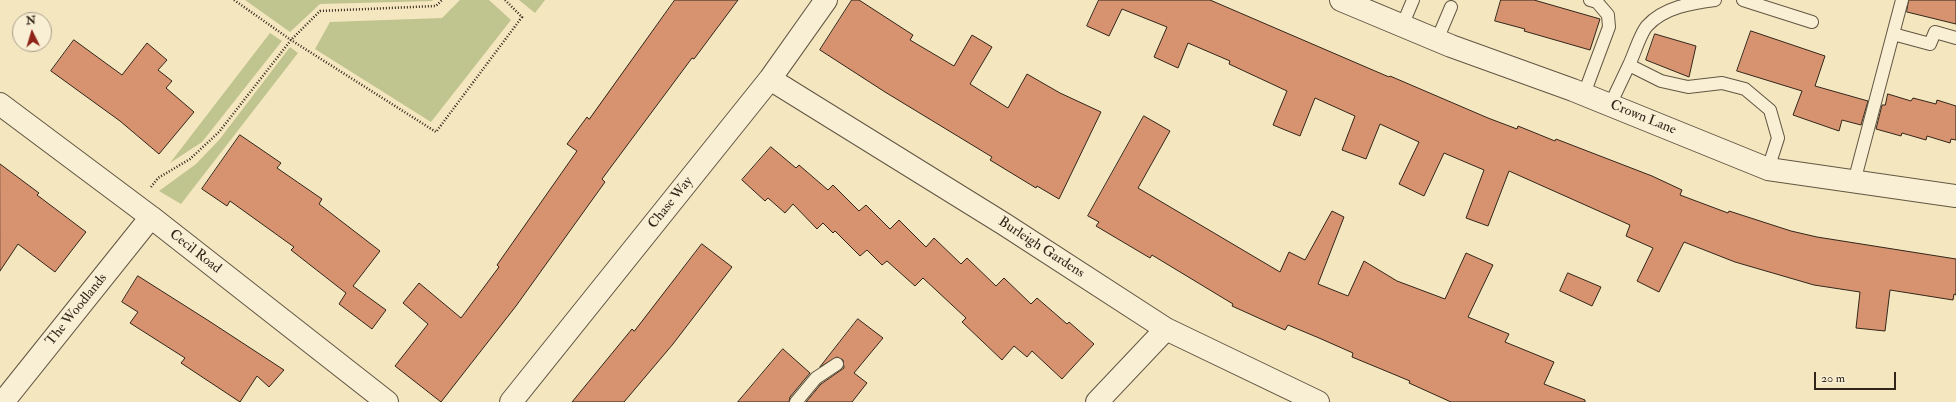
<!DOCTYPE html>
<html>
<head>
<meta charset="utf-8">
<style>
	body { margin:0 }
	#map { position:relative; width:1956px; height:402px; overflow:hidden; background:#f4e6bf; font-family:"IM FELL Double Pica",serif }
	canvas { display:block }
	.north { position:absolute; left:12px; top:12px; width:40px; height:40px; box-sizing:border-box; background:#f8efd5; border:1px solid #a99f8a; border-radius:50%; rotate:355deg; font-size:11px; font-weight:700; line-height:16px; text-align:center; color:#32261a }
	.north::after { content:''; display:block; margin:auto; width:14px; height:18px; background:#8f2418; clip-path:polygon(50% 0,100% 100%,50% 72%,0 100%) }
	.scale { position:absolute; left:1814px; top:372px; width:82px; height:18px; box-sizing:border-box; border:2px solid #32261a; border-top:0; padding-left:5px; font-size:12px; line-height:14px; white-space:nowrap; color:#32261a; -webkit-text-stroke:3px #f8efd5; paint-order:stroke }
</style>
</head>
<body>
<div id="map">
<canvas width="1956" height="402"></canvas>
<div class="north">N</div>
<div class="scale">20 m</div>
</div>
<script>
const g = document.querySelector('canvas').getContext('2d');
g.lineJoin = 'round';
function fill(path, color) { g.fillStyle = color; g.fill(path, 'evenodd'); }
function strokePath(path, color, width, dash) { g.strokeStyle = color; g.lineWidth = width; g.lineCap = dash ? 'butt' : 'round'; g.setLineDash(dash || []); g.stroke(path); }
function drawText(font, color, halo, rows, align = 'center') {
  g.font = font + ' "IM FELL Double Pica",serif'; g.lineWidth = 4; g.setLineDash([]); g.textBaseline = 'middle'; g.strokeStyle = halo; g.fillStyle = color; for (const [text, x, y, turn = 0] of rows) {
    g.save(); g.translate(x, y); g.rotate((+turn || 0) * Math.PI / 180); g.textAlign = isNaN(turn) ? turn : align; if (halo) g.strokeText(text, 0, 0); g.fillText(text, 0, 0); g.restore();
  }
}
const green = new Path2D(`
	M 245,0 L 433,0 L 432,1 L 320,4 L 290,32 Z
	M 460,0 L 489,0 L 511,20 L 431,122 L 315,49 L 330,22 L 442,18 Z
	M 519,0 L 545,0 L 535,13 Z
	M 270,33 L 282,41 L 202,142 L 170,163 Z
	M 290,47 L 298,53 L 181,204 L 159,191 L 196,164 L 219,140 Z`);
const building = new Path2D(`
	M 675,0 L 738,0 L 694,59 L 692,58 L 602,179 L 605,182 L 516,306 L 441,402 L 395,366 L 428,324 L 403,303 L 419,283 L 461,318 L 499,267 L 497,265 L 577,151 L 567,144 L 587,117 L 589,119 Z
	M 852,0 L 859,0 L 913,35 L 910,40 L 954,66 L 972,35 L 992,47 L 970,84 L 1008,108 L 1027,74 L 1060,93 L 1101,112 L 1059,199 L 1037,186 L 1036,188 L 990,160 L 992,157 L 885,92 L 820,50 Z
	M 1099,0 L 1210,0 L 1389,77 L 1390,76 L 1488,118 L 1517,129 L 1518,126 L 1555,141 L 1556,139 L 1652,176 L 1682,190 L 1680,195 L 1728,213 L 1729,211 L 1791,231 L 1817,237 L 1956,259 L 1956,295 L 1954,294 L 1953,300 L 1890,290 L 1885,331 L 1856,328 L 1860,292 L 1814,285 L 1735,262 L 1684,242 L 1659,292 L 1637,281 L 1653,248 L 1626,236 L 1630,225 L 1509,171 L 1488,226 L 1466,218 L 1484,170 L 1444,153 L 1424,196 L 1399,184 L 1419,142 L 1380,124 L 1366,159 L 1342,150 L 1355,116 L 1315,98 L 1300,136 L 1273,125 L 1287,91 L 1229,64 L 1230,61 L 1188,43 L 1178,68 L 1154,57 L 1167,27 L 1122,9 L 1109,36 L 1087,26 Z
	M 1501,0 L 1534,0 L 1600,19 L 1590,50 L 1524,31 L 1525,29 L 1495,21 Z
	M 1909,0 L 1956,0 L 1956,24 L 1907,12 Z
	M 1751,31 L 1825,56 L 1815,86 L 1868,101 L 1861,125 L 1842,120 L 1839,131 L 1793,115 L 1802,91 L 1737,71 Z
	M 1655,34 L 1696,46 L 1689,77 L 1646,60 Z
	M 74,40 L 122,75 L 147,43 L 167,60 L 158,70 L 172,81 L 166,88 L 194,112 L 159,154 L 120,121 L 51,71 Z
	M 1888,94 L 1911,101 L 1913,98 L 1936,104 L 1937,100 L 1956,106 L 1956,140 L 1951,139 L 1950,143 L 1927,136 L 1926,140 L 1902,133 L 1901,136 L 1876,129 L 1882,105 L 1885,105 Z
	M 1144,116 L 1170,131 L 1138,188 L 1280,272 L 1289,252 L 1305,260 L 1332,211 L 1344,217 L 1318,284 L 1348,296 L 1364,261 L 1397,281 L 1445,299 L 1466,253 L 1493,265 L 1468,317 L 1509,334 L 1505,342 L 1554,362 L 1544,384 L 1585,400 L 1585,402 L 1451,402 L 1409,383 L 1410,381 L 1352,357 L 1353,353 L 1319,338 L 1288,325 L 1285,330 L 1232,306 L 1233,304 L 1152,255 L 1150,258 L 1096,226 L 1099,222 L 1088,216 Z
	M 240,135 L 281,163 L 277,168 L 322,199 L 319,204 L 380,251 L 353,286 L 386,310 L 372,329 L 339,304 L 346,293 L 291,250 L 294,247 L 230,201 L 227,206 L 202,189 Z
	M 771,147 L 796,168 L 799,165 L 828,190 L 833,185 L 859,211 L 866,205 L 890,229 L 899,220 L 926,247 L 934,238 L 961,264 L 967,258 L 996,286 L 1004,278 L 1031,304 L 1037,298 L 1067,324 L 1069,322 L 1094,344 L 1062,379 L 1032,351 L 1027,357 L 1014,346 L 1002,360 L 962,322 L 966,318 L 923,278 L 915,286 L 887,261 L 882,265 L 867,250 L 860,256 L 835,231 L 833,233 L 823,223 L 817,229 L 793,204 L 785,213 L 768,198 L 765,201 L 742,180 Z
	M 0,164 L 39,193 L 37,195 L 86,232 L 55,272 L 18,244 L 0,271 Z
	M 702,244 L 732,267 L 673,344 L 624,402 L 572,402 L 632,329 L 634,331 Z
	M 1568,273 L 1601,287 L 1592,306 L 1560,291 Z
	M 138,276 L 209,321 L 284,370 L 269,387 L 257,376 L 240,402 L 181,363 L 185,358 L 130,323 L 138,312 L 122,302 Z
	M 858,319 L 883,338 L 854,373 L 867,383 L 852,402 L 806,402 L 821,384 L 844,368 L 843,360 L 837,357 L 820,367 Z
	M 783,349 L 810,373 L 790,397 L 789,402 L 738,402 Z`);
const path = new Path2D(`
	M 234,0 L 291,40 L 436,132 L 522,17 L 505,0
	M 151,187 L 158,178 L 190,159 L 219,132 L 291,40 L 320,11 L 436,6 L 442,0`);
const lane = new Path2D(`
	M 1715,0 C 1692,3 1664,7 1647,26 C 1640,34 1634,55 1629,65 L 1661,81 L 1688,87 L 1722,83 L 1745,89 L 1770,110 L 1778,138 L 1768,169
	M 1743,0 L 1812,22
	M 1402,26 L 1413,0
	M 1893,34 L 1930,44 L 1935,32 L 1956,38
	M 1437,40 L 1451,7
	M 1584,94 L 1609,27 L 1608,15 L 1597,2 L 1590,0
	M 1610,105 L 1629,65
	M 1854,182 L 1902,0
	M 796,402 L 816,378 L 837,364`);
const street = new Path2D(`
	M 1341,0 L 1451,46 L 1573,90 L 1768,169 L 1956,196
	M 770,79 L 1004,224 L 1166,329 L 1318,402
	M 0,104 L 151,217 L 387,402
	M 3,402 L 151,217
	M 511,402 L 770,79 L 826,0
	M 1097,402 L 1166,329`);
const streetNames = [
	["Crown Lane",1643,118,22],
	["Chase Way",671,203,-51],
	["Burleigh Gardens",1041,248,33],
	["Cecil Road",195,252,38],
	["The Woodlands",77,310,-51]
];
fill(green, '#c0c48f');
fill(building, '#d79370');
strokePath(building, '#32261a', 1);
strokePath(lane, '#625643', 14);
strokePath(street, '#625643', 24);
strokePath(path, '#32261a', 2.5, [1, 2]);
strokePath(lane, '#f8efd5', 12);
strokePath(street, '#f8efd5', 22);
drawText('14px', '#32261a', '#f8efd5', streetNames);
</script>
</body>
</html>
